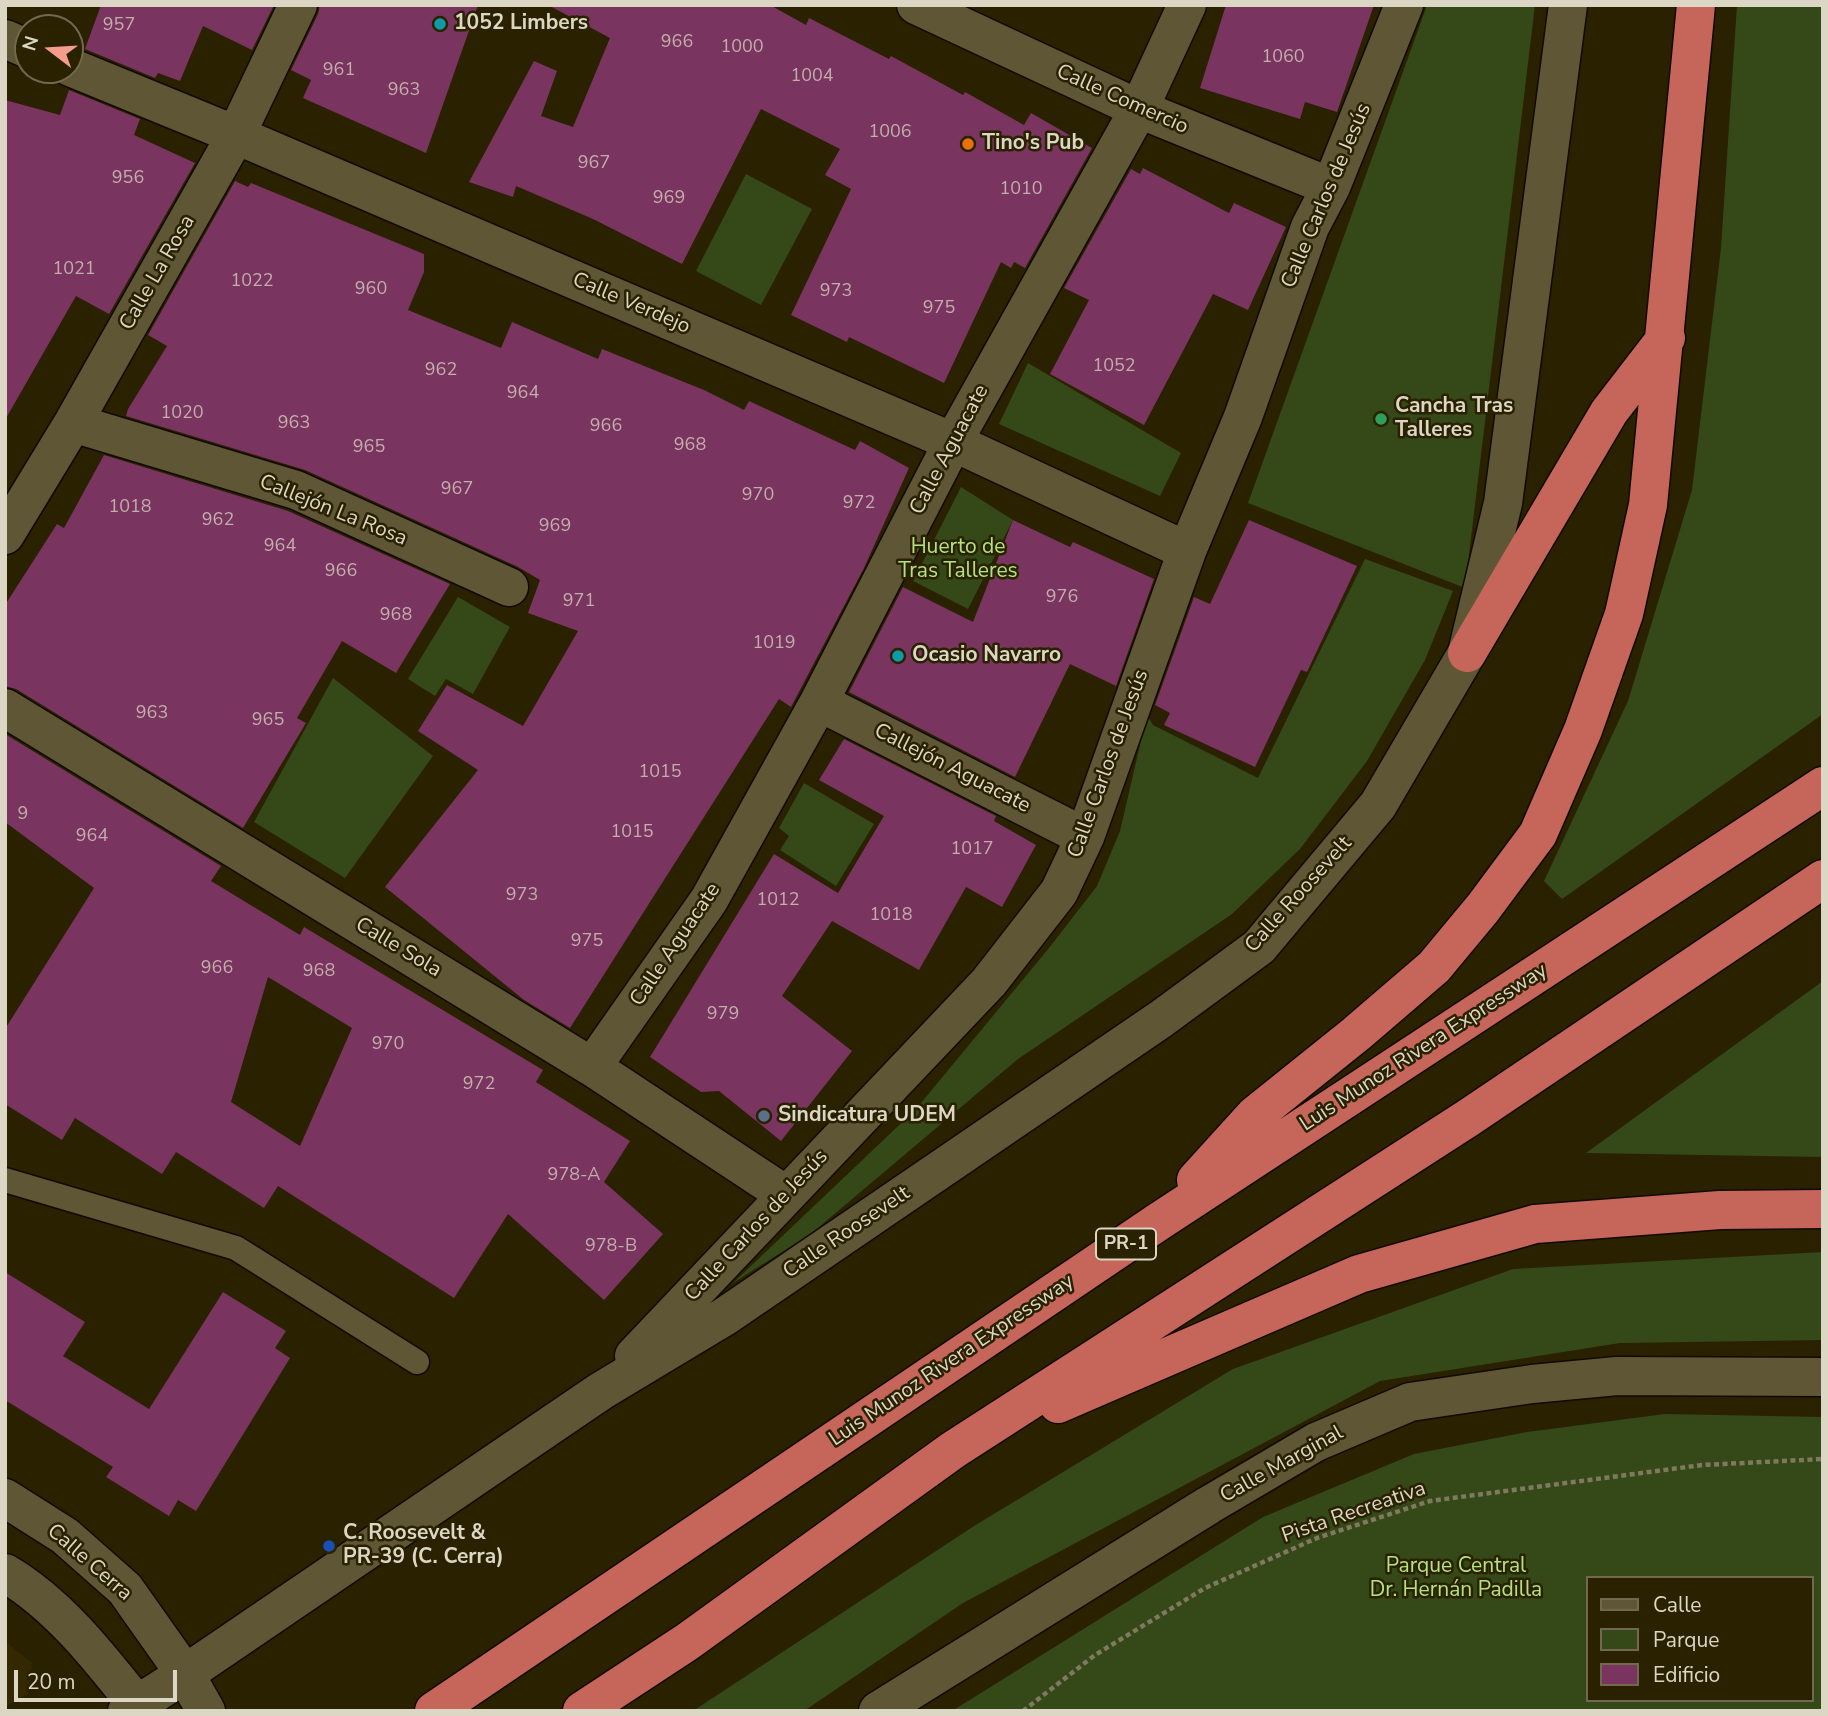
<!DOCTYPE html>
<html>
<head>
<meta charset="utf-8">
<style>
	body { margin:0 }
	#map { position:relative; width:1828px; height:1716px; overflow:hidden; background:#2a2101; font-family:"Nunito Sans",sans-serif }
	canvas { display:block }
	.frame { position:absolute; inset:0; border:7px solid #dcd6c5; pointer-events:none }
	.legend { position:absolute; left:1586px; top:1576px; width:228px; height:126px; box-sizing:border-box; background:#2a2101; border:2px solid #71694f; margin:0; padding:9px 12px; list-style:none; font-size:21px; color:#dcd6c5 }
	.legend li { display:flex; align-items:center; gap:14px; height:35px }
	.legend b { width:35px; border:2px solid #71694f }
	.north { position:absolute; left:14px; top:14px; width:70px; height:70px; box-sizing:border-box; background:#2a2101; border:2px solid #71694f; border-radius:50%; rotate:287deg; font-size:19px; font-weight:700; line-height:28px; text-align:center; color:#dcd6c5 }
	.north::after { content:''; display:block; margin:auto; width:24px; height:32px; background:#f59d8d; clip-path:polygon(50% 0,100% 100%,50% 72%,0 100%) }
	.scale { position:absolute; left:14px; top:1670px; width:163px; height:32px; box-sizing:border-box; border:4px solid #dcd6c5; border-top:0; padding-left:9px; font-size:21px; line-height:24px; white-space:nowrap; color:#dcd6c5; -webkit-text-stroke:5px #2a2101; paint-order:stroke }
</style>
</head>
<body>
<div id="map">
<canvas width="1828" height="1716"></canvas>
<div class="frame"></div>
<ul class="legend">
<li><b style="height:9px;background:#5f5635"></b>Calle</li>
<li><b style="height:19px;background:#344917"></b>Parque</li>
<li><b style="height:19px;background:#79345f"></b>Edificio</li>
</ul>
<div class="north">N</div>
<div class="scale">20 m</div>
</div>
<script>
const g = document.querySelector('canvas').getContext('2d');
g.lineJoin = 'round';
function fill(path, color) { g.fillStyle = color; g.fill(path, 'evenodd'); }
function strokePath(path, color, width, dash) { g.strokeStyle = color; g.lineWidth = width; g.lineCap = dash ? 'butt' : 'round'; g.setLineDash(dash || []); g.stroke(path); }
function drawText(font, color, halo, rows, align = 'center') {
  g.font = font + ' "Nunito Sans",sans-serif'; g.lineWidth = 5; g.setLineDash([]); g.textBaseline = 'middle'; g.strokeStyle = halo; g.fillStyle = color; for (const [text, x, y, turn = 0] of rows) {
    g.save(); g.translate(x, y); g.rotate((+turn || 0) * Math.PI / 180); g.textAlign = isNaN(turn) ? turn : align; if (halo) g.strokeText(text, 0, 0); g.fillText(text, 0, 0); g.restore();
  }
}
const built = new Path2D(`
	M 5,1641 L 32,1663 L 29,1693 L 5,1707 Z`);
const green = new Path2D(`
	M 1427,5 L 1535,5 L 1465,588 L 1248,503 Z
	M 1737,5 L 1823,5 L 1823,714 L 1562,899 L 1544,881 L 1628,701 L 1692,490 L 1721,248 Z
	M 746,174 L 812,209 L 761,305 L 696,271 Z
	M 1028,363 L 1181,453 L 1160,496 L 999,424 Z
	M 961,487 L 1013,520 L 968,609 L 913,581 Z
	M 1365,559 L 1453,591 L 1425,660 L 1367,761 L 1300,849 L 1232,914 L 1018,1059 L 812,1233 L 733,1283 L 916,1109 L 1049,948 L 1097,886 L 1120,831 L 1147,715 L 1153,725 L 1258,778 Z
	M 458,597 L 510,627 L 473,694 L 446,679 L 435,696 L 408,679 Z
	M 333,678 L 433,756 L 345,878 L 254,822 Z
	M 804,783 L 874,824 L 836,886 L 780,850 L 789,836 L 779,828 Z
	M 1823,981 L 1823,1157 L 1586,1153 Z
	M 1823,1252 L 1823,1340 L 1620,1343 L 1380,1381 L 963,1603 L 804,1711 L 693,1711 L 974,1526 L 1233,1369 L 1513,1269 Z
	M 1665,1414 L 1823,1417 L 1823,1711 L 952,1711 L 1263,1517 L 1414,1454 L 1527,1432 ZM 1588,1578 L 1812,1578 L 1812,1700 L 1588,1700 Z`);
const building = new Path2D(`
	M 101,5 L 274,5 L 252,50 L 203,26 L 180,81 L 158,73 L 155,78 L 85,49 Z
	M 320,5 L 478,5 L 426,153 L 303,98 L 311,80 L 291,70 L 318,14 Z
	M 548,5 L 770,5 L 806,25 L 809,18 L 889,59 L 891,56 L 963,95 L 965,92 L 1024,125 L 1031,113 L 1092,148 L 1025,268 L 1014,262 L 1011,268 L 1001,262 L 944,383 L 849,337 L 847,342 L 791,315 L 851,189 L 825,175 L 840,149 L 761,109 L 682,264 L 593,219 L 516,186 L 513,197 L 469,182 L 534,61 L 557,71 L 541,116 L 573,127 L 610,38 Z
	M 1226,5 L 1374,5 L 1337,112 L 1305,102 L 1300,119 L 1200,88 Z
	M 69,90 L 140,119 L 134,135 L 195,163 L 109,314 L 76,296 L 5,420 L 5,100 L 60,115 Z
	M 1143,168 L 1229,213 L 1234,203 L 1286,227 L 1248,310 L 1213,294 L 1144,425 L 1050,374 L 1089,300 L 1064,288 L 1131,169 L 1140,174 Z
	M 235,181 L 248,187 L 251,183 L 424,254 L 424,272 L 408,310 L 501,348 L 512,322 L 598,359 L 602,349 L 704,390 L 744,410 L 749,401 L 855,450 L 860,441 L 909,468 L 864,568 L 791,707 L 779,699 L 570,1028 L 524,1000 L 385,887 L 478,770 L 418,731 L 447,685 L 523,726 L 578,631 L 528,613 L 540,580 L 518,567 L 305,470 L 126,416 L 128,409 L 167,346 L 148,335 Z
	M 104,455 L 288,511 L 450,584 L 396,673 L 342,641 L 297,718 L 306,723 L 243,828 L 16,689 L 5,686 L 5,605 L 57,524 L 64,528 Z
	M 1013,520 L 1070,547 L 1073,542 L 1154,579 L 1116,686 L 1070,664 L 1015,777 L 849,692 L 903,587 L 973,622 Z
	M 1249,520 L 1357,566 L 1307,672 L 1301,670 L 1255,767 L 1164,725 L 1170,713 L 1155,705 L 1194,597 L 1210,604 Z
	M 5,734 L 221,866 L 211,881 L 300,935 L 304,927 L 543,1070 L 536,1082 L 630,1141 L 604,1182 L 663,1234 L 604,1300 L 508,1214 L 454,1298 L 278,1186 L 264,1208 L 176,1152 L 162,1174 L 75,1118 L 62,1140 L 5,1104 L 5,1029 L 94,888 L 5,822 ZM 268,977 L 352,1028 L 300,1146 L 231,1102 Z
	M 842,738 L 996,816 L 994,821 L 1036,845 L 1002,907 L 966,887 L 919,970 L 832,921 L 782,996 L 852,1051 L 781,1141 L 719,1091 L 701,1092 L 650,1057 L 774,854 L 838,893 L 884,816 L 819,780 L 844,739 Z
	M 5,1272 L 85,1322 L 63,1356 L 149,1409 L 223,1292 L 286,1331 L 275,1348 L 290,1358 L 196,1511 L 178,1500 L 169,1516 L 106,1477 L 113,1467 L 5,1400 Z`);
const path = new Path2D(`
	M 1023,1711 L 1095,1655 L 1205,1588 L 1317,1538 L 1430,1501 L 1702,1465 L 1823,1459`);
const service = new Path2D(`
	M 5,1180 L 236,1248 L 417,1362`);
const minor = new Path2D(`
	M 916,5 L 1139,109 L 1331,187
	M 5,39 L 28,49
	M 70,67 L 236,135 L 953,442 L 1187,551
	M 73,423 L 296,490 L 509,587
	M 5,535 L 73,423 L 236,135 L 298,5
	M 819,702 L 1085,837
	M 5,708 L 592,1067 L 786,1195
	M 592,1067 L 709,900 L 819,702 L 953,442 L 1139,109 L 1187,5
	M 634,1356 L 989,982 L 1059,892 L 1085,837 L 1187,551 L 1243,417 L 1310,227 L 1331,187 L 1404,5
	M 127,1711 L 185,1674 L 601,1391 L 724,1317 L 1161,1019 L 1259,947 L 1378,805 L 1467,653 L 1503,503 L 1568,5
	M 878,1711 L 1209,1505 L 1316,1442 L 1410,1402 L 1532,1384 L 1617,1376 L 1823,1377`);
const tertiary = new Path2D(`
	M 5,1498 L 65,1536 L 125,1589 L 185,1674 L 206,1711
	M 5,1573 C 60,1605 103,1662 142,1711`);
const motorway = new Path2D(`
	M 1467,653 L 1609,412 L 1666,338
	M 1196,1180 L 1255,1115 L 1356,1034 L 1434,967 L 1483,908 L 1538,834 L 1583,730 L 1624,614 L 1648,505 L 1696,5
	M 1058,1404 L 1359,1274 L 1535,1224 L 1720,1210 L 1823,1209
	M 434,1711 L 1158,1222 L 1823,786
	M 582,1711 L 687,1642 L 953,1450 L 1468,1118 L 1823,879`);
const markers = [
	[440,24,7,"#0f9aa8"],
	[968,144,7,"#e8710a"],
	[1381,419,7,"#2e9e5b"],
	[898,656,7,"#0f9aa8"],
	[764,1116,7,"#5c6f8a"],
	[329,1546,7,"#1a4fb4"]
];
const numberNames = [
	["957",119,26],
	["966",677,43],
	["1000",742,48],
	["1060",1283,58],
	["961",339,71],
	["1004",812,77],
	["963",404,91],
	["1006",890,133],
	["967",594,164],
	["956",128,179],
	["1010",1021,190],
	["969",669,199],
	["1021",74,270],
	["1022",252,282],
	["960",371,290],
	["973",836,292],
	["975",939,309],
	["1052",1114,367],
	["962",441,371],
	["964",523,394],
	["1020",182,414],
	["963",294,424],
	["966",606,427],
	["968",690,446],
	["965",369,448],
	["967",457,490],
	["970",758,496],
	["972",859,504],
	["1018",130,508],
	["962",218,521],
	["969",555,527],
	["964",280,547],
	["966",341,572],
	["976",1062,598],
	["971",579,602],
	["968",396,616],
	["1019",774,644],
	["963",152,714],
	["965",268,721],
	["1015",660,773],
	["9",23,815],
	["1015",632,833],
	["964",92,837],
	["1017",972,850],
	["973",522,896],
	["1012",778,901],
	["1018",891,916],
	["975",587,942],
	["966",217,969],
	["968",319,972],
	["979",723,1015],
	["970",388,1045],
	["972",479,1085],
	["978-A",574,1176],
	["978-B",611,1247]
];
const shields = [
	[1126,1244,60]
];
const shieldNames = [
	["PR-1",1126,1244]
];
const poiNames = [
	["1052 Limbers",454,24],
	["Tino's Pub",982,144],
	["Cancha Tras",1395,407],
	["Talleres",1395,431],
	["Ocasio Navarro",912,656],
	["Sindicatura UDEM",778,1116],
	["C. Roosevelt &",343,1534],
	["PR-39 (C. Cerra)",343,1558]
];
const streetNames = [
	["Calle Comercio",1122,100,24],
	["Calle Carlos de Jesús",1327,196,-67],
	["Calle La Rosa",158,273,-60],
	["Calle Verdejo",631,304,23],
	["Calle Aguacate",950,450,-62],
	["Callejón La Rosa",333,511,22],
	["Calle Carlos de Jesús",1109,764,-70],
	["Callejón Aguacate",952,769,27],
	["Calle Roosevelt",1299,895,-48],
	["Calle Aguacate",676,945,-56],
	["Calle Sola",398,948,31],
	["Luis Munoz Rivera Expressway",1424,1048,-33],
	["Calle Carlos de Jesús",757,1226,-47],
	["Calle Roosevelt",847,1233,-34],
	["Luis Munoz Rivera Expressway",952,1361,-34],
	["Calle Marginal",1282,1465,-29],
	["Pista Recreativa",1354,1513,-19],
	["Calle Cerra",89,1563,41]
];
const parkNames = [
	["Huerto de",958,548],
	["Tras Talleres",958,572],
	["Parque Central",1456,1567],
	["Dr. Hernán Padilla",1456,1591]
];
fill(built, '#332800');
fill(green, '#344917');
fill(building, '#79345f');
strokePath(service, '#110a00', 27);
strokePath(minor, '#110a00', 41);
strokePath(tertiary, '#110a00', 41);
strokePath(motorway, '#110a00', 41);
strokePath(path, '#807860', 4.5, [5, 3.5]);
strokePath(service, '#5f5635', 24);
strokePath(minor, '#5f5635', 38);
strokePath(tertiary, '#5f5635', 38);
strokePath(motorway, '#c66559', 38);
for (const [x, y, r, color] of markers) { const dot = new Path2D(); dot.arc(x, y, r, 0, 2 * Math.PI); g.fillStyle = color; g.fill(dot); strokePath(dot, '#2a2101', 2.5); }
drawText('18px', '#c3aeac', null, numberNames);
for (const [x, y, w] of shields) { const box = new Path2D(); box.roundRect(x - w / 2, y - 15.5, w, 31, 5); g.fillStyle = '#2a2101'; g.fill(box); strokePath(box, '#dcd6c5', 2); }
drawText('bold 19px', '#dcd6c5', null, shieldNames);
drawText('bold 21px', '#dcd6c5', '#2a2101', poiNames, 'left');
drawText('21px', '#dcd6c5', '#2a2101', streetNames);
drawText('21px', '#b3e37c', '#2a2101', parkNames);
</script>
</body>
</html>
